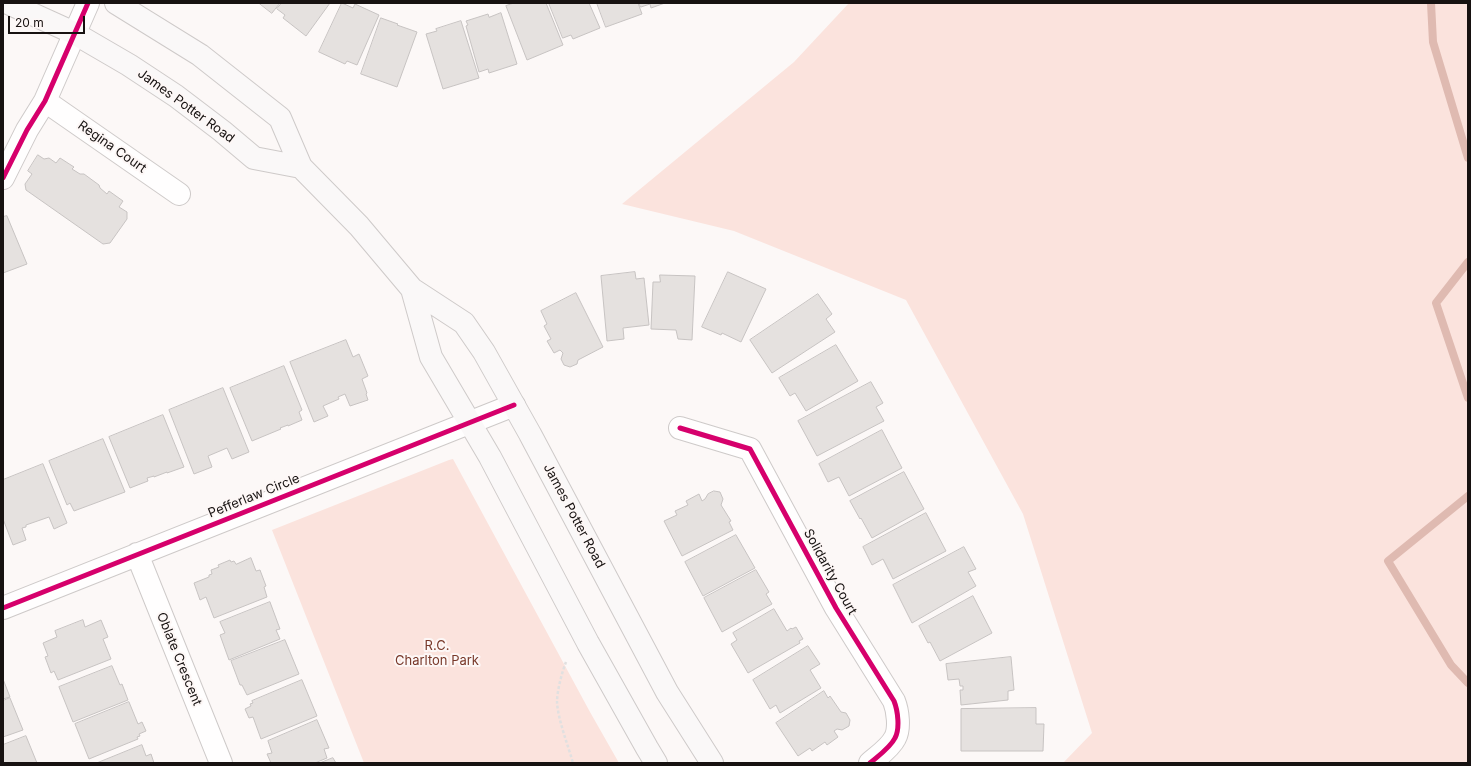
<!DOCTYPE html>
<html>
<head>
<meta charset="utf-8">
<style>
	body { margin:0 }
	#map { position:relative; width:1471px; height:766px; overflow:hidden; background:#fcf8f7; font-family:Inter,sans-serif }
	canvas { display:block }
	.frame { position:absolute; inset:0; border:4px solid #171211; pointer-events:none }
	.scale { position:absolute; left:8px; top:16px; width:77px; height:18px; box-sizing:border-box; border:2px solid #171211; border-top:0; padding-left:5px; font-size:12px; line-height:14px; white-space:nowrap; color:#171211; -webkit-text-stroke:3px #fdf7f6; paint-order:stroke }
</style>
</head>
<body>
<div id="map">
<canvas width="1471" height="766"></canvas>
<div class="frame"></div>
<div class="scale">20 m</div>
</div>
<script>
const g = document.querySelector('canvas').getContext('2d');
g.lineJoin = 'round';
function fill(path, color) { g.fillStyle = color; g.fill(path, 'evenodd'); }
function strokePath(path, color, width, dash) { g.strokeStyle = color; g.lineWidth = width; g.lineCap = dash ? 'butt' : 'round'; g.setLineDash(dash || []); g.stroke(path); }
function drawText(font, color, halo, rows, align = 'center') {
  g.font = font + ' Inter,sans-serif'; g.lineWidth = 4; g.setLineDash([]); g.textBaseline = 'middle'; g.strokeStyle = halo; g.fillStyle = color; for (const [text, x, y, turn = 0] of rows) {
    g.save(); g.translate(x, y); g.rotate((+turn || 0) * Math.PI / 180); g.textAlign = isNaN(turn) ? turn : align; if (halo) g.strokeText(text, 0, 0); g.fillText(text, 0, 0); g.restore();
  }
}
const green = new Path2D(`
	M 849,3 L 1468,3 L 1468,763 L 1063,763 L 1092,733 L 1023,514 L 906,300 L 734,231 L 622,204 L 794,62 Z
	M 453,459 L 590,712 L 619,763 L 364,763 L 272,530 L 449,460 Z`);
const stream = new Path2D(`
	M 1431,3 L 1433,42 L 1468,158
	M 1468,262 L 1436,303 L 1468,398
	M 1468,496 L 1388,561 L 1451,665 L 1468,683`);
const building = new Path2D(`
	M 259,3 L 280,3 L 272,13 Z
	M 282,3 L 330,3 L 306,36 L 283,18 L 285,15 L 277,9 Z
	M 342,3 L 353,8 L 355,4 L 379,15 L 357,65 L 347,61 L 345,64 L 319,52 Z
	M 514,3 L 546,3 L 563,45 L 527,60 L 506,6 Z
	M 549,3 L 589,3 L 600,28 L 573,39 L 571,35 L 563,38 Z
	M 597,3 L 638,3 L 642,14 L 606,27 Z
	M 639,3 L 665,3 L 651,8 L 650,4 L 641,7 Z
	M 501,13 L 517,64 L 489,73 L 488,69 L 479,72 L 466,26 L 468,25 L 466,21 L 488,14 L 489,17 Z
	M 381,18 L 398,24 L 397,25 L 417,32 L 397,87 L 361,74 Z
	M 461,21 L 479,78 L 443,89 L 426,34 L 437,31 L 436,29 Z
	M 38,155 L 44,159 L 49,158 L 56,163 L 60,158 L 74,167 L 72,169 L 80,174 L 84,174 L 99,185 L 100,188 L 107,194 L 109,191 L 123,201 L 119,207 L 127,212 L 127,219 L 110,243 L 103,244 L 26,190 L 25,184 L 32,174 L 28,171 Z
	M 7,216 L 27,264 L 3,273 L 3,217 Z
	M 635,272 L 636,279 L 644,278 L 649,325 L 623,328 L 624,339 L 607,341 L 601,276 Z
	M 728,272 L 766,289 L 741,342 L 722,333 L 721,335 L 702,327 Z
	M 660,275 L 695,276 L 692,340 L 678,339 L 676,330 L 651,329 L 653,282 L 660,282 Z
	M 576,293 L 603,347 L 578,360 L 577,364 L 570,367 L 564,365 L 561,359 L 563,353 L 560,350 L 554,353 L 547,341 L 551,339 L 544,326 L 547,324 L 541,311 Z
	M 818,294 L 832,314 L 826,319 L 835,332 L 772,373 L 750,340 Z
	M 346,340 L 353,357 L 359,354 L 368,376 L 362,379 L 367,393 L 366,394 L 368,400 L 350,406 L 345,394 L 338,397 L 339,399 L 323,406 L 328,416 L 314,422 L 290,362 Z
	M 836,345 L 858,381 L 806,411 L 795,393 L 790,396 L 779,378 Z
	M 284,366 L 302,410 L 299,412 L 302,420 L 288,426 L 288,425 L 280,428 L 281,429 L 252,441 L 230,388 Z
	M 871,382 L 883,403 L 876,407 L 884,421 L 817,456 L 798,421 Z
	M 223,388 L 249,452 L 232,459 L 227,448 L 208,456 L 212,467 L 194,474 L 169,410 Z
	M 163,415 L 184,467 L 167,473 L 167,472 L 154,477 L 154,476 L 147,478 L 148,481 L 130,488 L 109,437 Z
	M 882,430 L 902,468 L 849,496 L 839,477 L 828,482 L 819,464 Z
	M 103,439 L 125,492 L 74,511 L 70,503 L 67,505 L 49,461 Z
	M 43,464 L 67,523 L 54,529 L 49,517 L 26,525 L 26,527 L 22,528 L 26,540 L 13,545 L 3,519 L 3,480 Z
	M 904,472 L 924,509 L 872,538 L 861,518 L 860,519 L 850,501 Z
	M 714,491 L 720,492 L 723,499 L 721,505 L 731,521 L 729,522 L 733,530 L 682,556 L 664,521 L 677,515 L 675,511 L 688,505 L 686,501 L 699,494 L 702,501 L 705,499 L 708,494 Z
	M 926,513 L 946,551 L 893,579 L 883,559 L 872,565 L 863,547 Z
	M 736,535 L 755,568 L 703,596 L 685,562 Z
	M 964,547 L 976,569 L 968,572 L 976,586 L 912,623 L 893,585 Z
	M 251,558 L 256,571 L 260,570 L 266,586 L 264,587 L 267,597 L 214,618 L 206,597 L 200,600 L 194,583 L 209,577 L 209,575 L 212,574 L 211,570 L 219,567 L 218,565 L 230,560 L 231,562 L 234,561 L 236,564 Z
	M 756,570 L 769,592 L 766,594 L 772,604 L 722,632 L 704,598 Z
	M 973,596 L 992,633 L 940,661 L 930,642 L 928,643 L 919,626 Z
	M 270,602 L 280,629 L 276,630 L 280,639 L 229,660 L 220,635 L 225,633 L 220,622 Z
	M 774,609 L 787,631 L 791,628 L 792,629 L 796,627 L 803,639 L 799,641 L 800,643 L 748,673 L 731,644 L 737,640 L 733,633 Z
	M 83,620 L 85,627 L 101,620 L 108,637 L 103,639 L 111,659 L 58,680 L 54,671 L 51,673 L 45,657 L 48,656 L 43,643 L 57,637 L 55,631 Z
	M 285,640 L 299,674 L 247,695 L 242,685 L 240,685 L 231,661 Z
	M 808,646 L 820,664 L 810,670 L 821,688 L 780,713 L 776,705 L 770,709 L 753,680 Z
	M 1011,657 L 1014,690 L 1008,691 L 1008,700 L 961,705 L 960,690 L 963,690 L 963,686 L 960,686 L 959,679 L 948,680 L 946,664 Z
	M 112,666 L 120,685 L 122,684 L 128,700 L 73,722 L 59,687 Z
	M 3,679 L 10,697 L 3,699 Z
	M 302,680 L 317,716 L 261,739 L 253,717 L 249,718 L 245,709 L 251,706 L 250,704 L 253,703 L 252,701 Z
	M 824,691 L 828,698 L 830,696 L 841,712 L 846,713 L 850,720 L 849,726 L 842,730 L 837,729 L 834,731 L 838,737 L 827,745 L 825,742 L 812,751 L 810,748 L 798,756 L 776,723 Z
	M 10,698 L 23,730 L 3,737 L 3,701 Z
	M 129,702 L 138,724 L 142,722 L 146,731 L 139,734 L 140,736 L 137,737 L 138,739 L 89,759 L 75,724 Z
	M 1036,708 L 1036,724 L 1044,724 L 1043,751 L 961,751 L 961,709 Z
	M 317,720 L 329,748 L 324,749 L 327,758 L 315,763 L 271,763 L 267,754 L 272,753 L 268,741 Z
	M 26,736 L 37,763 L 3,763 L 3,745 Z
	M 142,745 L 146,756 L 151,754 L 154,763 L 97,763 Z
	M 333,758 L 336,763 L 320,763 Z`);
const path = new Path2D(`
	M 566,662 C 562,672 557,691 557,702 C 558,720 568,745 573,763`);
const street = new Path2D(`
	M 45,101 L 179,194
	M 3,178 L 27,130 L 45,101 L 88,3
	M 680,428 L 750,449 L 836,608 L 894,701 C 898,711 900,729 895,738 C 890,748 878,756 870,763
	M 137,554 L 221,763
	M 3,608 L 514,405`);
const secondary = new Path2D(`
	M 8,3 L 74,33 L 129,65 L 176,96 L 222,131 L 254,158 L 301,167
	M 116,3 L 200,55 L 280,118 L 301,167 L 359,226 L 412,289 L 464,323 L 484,352 L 530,434 L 667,692 L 712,763
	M 412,289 L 431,357 L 490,457 L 588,643 L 647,748 L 656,763`);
const cycleway = new Path2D(`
	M 3,178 L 27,130 L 45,101 L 88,3
	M 680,428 L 750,449 L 836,608 L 894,701 C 898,711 900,729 895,738 C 890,748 878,756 870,763
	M 3,608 L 514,405`);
const streetNames = [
	["James Potter Road",186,106,36],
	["Regina Court",112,147,35],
	["Pefferlaw Circle",254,496,-22],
	["James Potter Road",574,516,62],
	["Solidarity Court",830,572,61],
	["Oblate Crescent",179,659,68]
];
const parkNames = [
	["R.C.",437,646],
	["Charlton Park",437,661]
];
fill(green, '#fbe3dd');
strokePath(stream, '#dfbab1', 8);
fill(building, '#e5e1df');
strokePath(building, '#c7c3c2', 1);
strokePath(street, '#cecac9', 24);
strokePath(secondary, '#cecac9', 24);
strokePath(path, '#e1e0e0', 2.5, [3, 2]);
strokePath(street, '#fffefe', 22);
strokePath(secondary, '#faf8f8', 22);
strokePath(cycleway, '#d6006c', 5);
drawText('13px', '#171211', '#fdf7f6', streetNames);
drawText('13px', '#783829', '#fdf7f6', parkNames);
</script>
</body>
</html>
